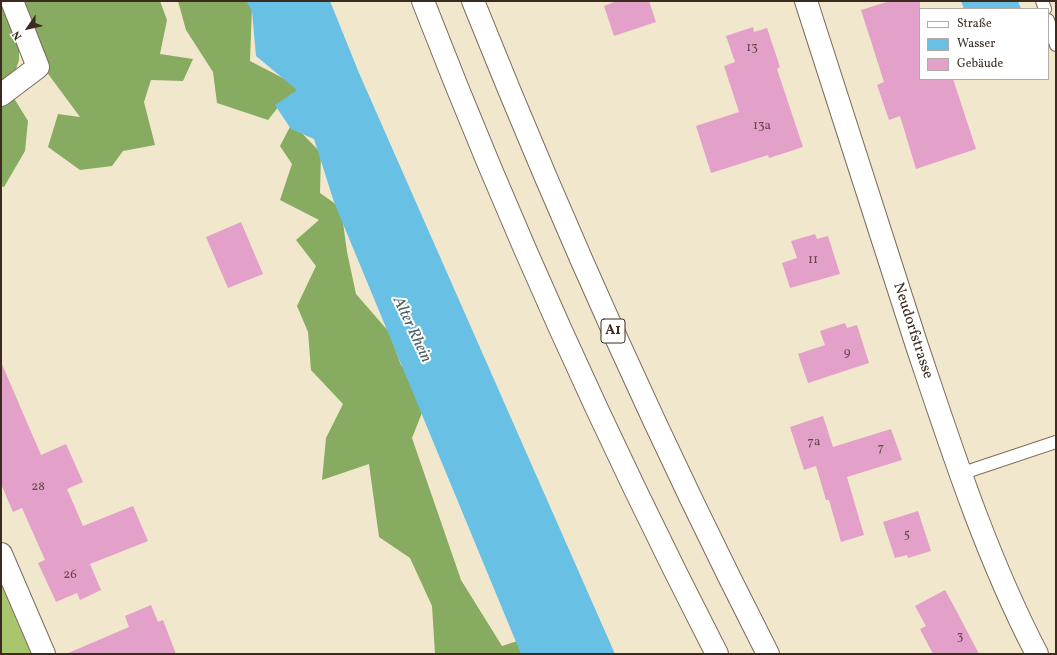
<!DOCTYPE html>
<html>
<head>
<meta charset="utf-8">
<style>
	body { margin:0 }
	#map { position:relative; width:1057px; height:655px; overflow:hidden; background:#f1e7cd; font-family:Vollkorn,serif }
	canvas { display:block }
	.frame { position:absolute; inset:0; border:2px solid #3b2a1e; pointer-events:none }
	.legend { position:absolute; left:919px; top:8px; width:130px; height:72px; box-sizing:border-box; background:#fff; border:1px solid #b1aaa5; margin:0; padding:5px 7px; list-style:none; font-size:12px; color:#3b2a1e }
	.legend li { display:flex; align-items:center; gap:8px; height:20px }
	.legend b { width:20px; border:1px solid #b1aaa5 }
	.north { position:absolute; left:8px; top:8px; width:40px; height:40px; -webkit-text-stroke:3px #fff; paint-order:stroke; rotate:236deg; font-size:11px; font-weight:700; line-height:16px; text-align:center; color:#3b2a1e }
	.north::after { content:''; display:block; margin:auto; width:14px; height:18px; background:#3b2a1e; clip-path:polygon(50% 0,100% 100%,50% 72%,0 100%) }
</style>
</head>
<body>
<div id="map">
<canvas width="1057" height="655"></canvas>
<div class="frame"></div>
<ul class="legend">
<li><b style="height:5px;background:#fff"></b>Straße</li>
<li><b style="height:11px;background:#68c0e5"></b>Wasser</li>
<li><b style="height:11px;background:#e3a0c9"></b>Gebäude</li>
</ul>
<div class="north">N</div>
</div>
<script>
const g = document.querySelector('canvas').getContext('2d');
g.lineJoin = 'round';
function fill(path, color) { g.fillStyle = color; g.fill(path, 'evenodd'); }
function strokePath(path, color, width, dash) { g.strokeStyle = color; g.lineWidth = width; g.lineCap = dash ? 'butt' : 'round'; g.setLineDash(dash || []); g.stroke(path); }
function drawText(font, color, halo, rows, align = 'center') {
  g.font = font + ' Vollkorn,serif'; g.lineWidth = 4; g.setLineDash([]); g.textBaseline = 'middle'; g.strokeStyle = halo; g.fillStyle = color; for (const [text, x, y, turn = 0] of rows) {
    g.save(); g.translate(x, y); g.rotate((+turn || 0) * Math.PI / 180); g.textAlign = isNaN(turn) ? turn : align; if (halo) g.strokeText(text, 0, 0); g.fillText(text, 0, 0); g.restore();
  }
}
const green = new Path2D(`
	M 1,581 L 32,654 L 1,654 Z`);
const forest = new Path2D(`
	M 1,1 L 160,1 L 167,20 L 160,54 L 193,59 L 183,81 L 151,80 L 144,102 L 155,145 L 123,151 L 112,166 L 80,170 L 48,147 L 58,114 L 80,117 L 43,67 L 19,28 L 19,60 L 9,90 L 28,121 L 25,151 L 4,187 L 1,186 Z
	M 178,1 L 248,1 L 252,7 L 250,61 L 304,89 L 279,106 L 268,120 L 217,103 L 213,72 L 186,30 Z
	M 292,123 L 321,153 L 320,193 L 341,208 L 347,252 L 356,294 L 389,332 L 401,365 L 429,395 L 412,438 L 461,580 L 502,646 L 533,636 L 550,654 L 435,654 L 432,606 L 410,558 L 379,537 L 369,464 L 322,480 L 326,438 L 343,404 L 311,370 L 308,332 L 297,306 L 316,266 L 296,240 L 319,220 L 280,200 L 292,164 L 280,146 Z`);
const water = new Path2D(`
	M 246,1 L 330,1 L 359,73 L 615,654 L 521,654 L 334,202 L 314,139 L 291,129 L 275,105 L 297,90 L 256,56 L 252,11 Z
	M 961,1 L 1018,1 L 1021,9 L 964,9 Z`);
const building = new Path2D(`
	M 617,1 L 649,1 L 656,22 L 614,36 L 604,6 Z
	M 890,1 L 920,1 L 920,79 L 953,79 L 976,149 L 916,169 L 900,116 L 889,120 L 877,85 L 884,82 L 861,10 Z
	M 753,27 L 754,32 L 767,28 L 780,67 L 777,69 L 803,147 L 769,158 L 768,155 L 711,173 L 696,126 L 739,112 L 724,66 L 735,62 L 726,36 Z
	M 241,222 L 263,274 L 228,288 L 206,237 Z
	M 815,234 L 817,239 L 828,236 L 840,274 L 790,288 L 782,263 L 797,258 L 791,241 Z
	M 845,323 L 847,328 L 857,325 L 869,363 L 808,383 L 798,354 L 825,345 L 820,331 Z
	M 1,362 L 41,455 L 66,444 L 83,482 L 67,489 L 83,526 L 133,506 L 148,541 L 90,564 L 101,590 L 80,600 L 77,593 L 56,602 L 38,563 L 45,560 L 22,508 L 13,512 L 1,484 Z
	M 823,416 L 833,447 L 891,429 L 902,460 L 847,477 L 864,535 L 841,542 L 829,500 L 826,500 L 816,466 L 804,470 L 790,427 Z
	M 918,511 L 931,551 L 908,558 L 907,555 L 895,558 L 883,522 Z
	M 945,590 L 956,610 L 979,654 L 933,654 L 920,629 L 926,626 L 915,606 Z
	M 151,605 L 158,622 L 163,620 L 176,654 L 66,654 L 129,627 L 125,616 Z`);
const service = new Path2D(`
	M 1042,1 L 1045,9
	M 1048,20 L 1056,45
	M 960,474 L 1056,442`);
const minor = new Path2D(`
	M 1,95 L 38,67 L 12,1
	M 1,554 L 44,654`);
const secondary = new Path2D(`
	M 806,1 C 842,116 879,231 917,346 C 952,450 986,556 1037,654`);
const motorway = new Path2D(`
	M 423,1 C 509,223 608,442 717,654
	M 473,1 C 562,223 659,441 768,654`);
const numberNames = [
	["13",752,49],
	["13a",762,127],
	["11",813,261],
	["9",847,354],
	["7a",814,443],
	["7",881,449],
	["28",38,488],
	["5",907,536],
	["26",70,576],
	["3",960,638]
];
const shields = [
	[613,331,24]
];
const shieldNames = [
	["A1",613,331]
];
const streetNames = [
	["Neudorfstrasse",912,331,72]
];
const waterNames = [
	["Alter Rhein",411,330,65]
];
fill(green, '#aac66d');
fill(forest, '#87ab60');
fill(water, '#68c0e5');
fill(building, '#e3a0c9');
strokePath(service, '#7b6c5b', 14);
strokePath(minor, '#7b6c5b', 24);
strokePath(secondary, '#7b6c5b', 24);
strokePath(motorway, '#7b6c5b', 24);
strokePath(service, '#fff', 12);
strokePath(minor, '#fff', 22);
strokePath(secondary, '#fff', 22);
strokePath(motorway, '#fff', 22);
drawText('13px', '#654849', null, numberNames);
for (const [x, y, w] of shields) { const box = new Path2D(); box.roundRect(x - w / 2, y - 12, w, 24, 3); g.fillStyle = '#fff'; g.fill(box); strokePath(box, '#3b2a1e', 1); }
drawText('bold 14px', '#3b2a1e', null, shieldNames);
drawText('15px', '#3b2a1e', '#fff', streetNames);
drawText('italic 16px', '#4b5e64', '#fff', waterNames);
</script>
</body>
</html>
